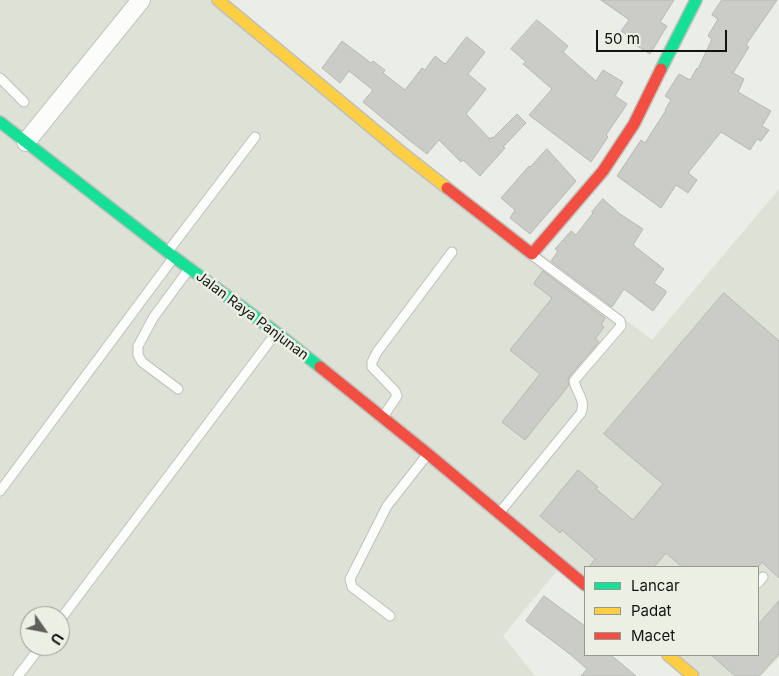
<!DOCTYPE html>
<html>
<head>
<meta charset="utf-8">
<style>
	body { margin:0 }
	#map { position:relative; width:779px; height:676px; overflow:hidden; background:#ebede7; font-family:Inter,sans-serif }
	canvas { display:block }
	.legend { position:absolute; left:584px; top:566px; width:175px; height:90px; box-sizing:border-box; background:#ecf0e4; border:1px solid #95988f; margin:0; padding:6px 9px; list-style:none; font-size:15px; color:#12130f }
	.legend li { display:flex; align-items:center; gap:10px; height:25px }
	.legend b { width:25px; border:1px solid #95988f }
	.north { position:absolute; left:20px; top:606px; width:50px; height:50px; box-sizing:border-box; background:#ecf0e4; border:1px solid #95988f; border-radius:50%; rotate:123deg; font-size:14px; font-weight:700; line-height:20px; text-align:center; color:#12130f }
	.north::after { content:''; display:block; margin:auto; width:18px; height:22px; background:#5e5f5b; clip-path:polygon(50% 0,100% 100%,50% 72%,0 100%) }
	.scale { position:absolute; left:596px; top:30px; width:131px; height:22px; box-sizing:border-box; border:2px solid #12130f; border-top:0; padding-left:6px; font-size:15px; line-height:18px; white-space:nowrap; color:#12130f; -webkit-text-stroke:4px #ecf0e4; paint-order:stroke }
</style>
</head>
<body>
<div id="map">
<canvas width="779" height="676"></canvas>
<ul class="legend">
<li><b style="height:6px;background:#16e098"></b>Lancar</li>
<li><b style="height:6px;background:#ffcf43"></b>Padat</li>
<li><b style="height:6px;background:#f24e42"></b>Macet</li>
</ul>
<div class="north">U</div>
<div class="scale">50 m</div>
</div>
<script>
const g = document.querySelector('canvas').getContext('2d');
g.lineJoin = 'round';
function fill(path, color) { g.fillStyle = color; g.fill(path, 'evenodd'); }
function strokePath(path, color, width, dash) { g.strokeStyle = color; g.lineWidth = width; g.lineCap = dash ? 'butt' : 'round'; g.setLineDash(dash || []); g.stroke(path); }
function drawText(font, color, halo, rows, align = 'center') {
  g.font = font + ' Inter,sans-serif'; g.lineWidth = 5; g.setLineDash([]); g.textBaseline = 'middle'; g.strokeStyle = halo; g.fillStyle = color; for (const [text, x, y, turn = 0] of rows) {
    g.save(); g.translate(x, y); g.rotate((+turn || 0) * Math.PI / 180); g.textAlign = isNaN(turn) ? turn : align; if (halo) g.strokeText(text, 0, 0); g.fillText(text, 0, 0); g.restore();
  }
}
const built = new Path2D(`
	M 0,0 L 216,0 L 652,340 L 779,189 L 779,657 L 761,676 L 702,676 L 676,655 L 758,655 L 758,567 L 585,567 L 585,580 L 564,562 L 503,636 L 535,676 L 0,676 ZM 30,616 L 60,616 L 60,646 L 30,646 Z`);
const building = new Path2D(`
	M 601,0 L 674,0 L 660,22 L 667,26 L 650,54 L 628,40 L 630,37 L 621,31 L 629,20 Z
	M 722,0 L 777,0 L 746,45 L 749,47 L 733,73 L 744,79 L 738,92 L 771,111 L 762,126 L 769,130 L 761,141 L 757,139 L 750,150 L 721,132 L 688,173 L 697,180 L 688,193 L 676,185 L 661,208 L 617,176 L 641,140 L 645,143 L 666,110 L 665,110 L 671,100 L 665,96 L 679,74 L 690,80 L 697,68 L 698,69 L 712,39 L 708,36 L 718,19 L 712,15 Z
	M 537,20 L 568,46 L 563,52 L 596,81 L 603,70 L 623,82 L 615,96 L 627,104 L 606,135 L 608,137 L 591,162 L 529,115 L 552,89 L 523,64 L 526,62 L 511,49 Z
	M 467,37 L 485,52 L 468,74 L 486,89 L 466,114 L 490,139 L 492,137 L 493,138 L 517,114 L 526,123 L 503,147 L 505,148 L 480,176 L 463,160 L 461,162 L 439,140 L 427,154 L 409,140 L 363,102 L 373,90 L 349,71 L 340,83 L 322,68 L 342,41 L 371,63 L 373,61 L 385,70 L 383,73 L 405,90 L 422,68 L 425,70 L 435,56 L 445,64 Z
	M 547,149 L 576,181 L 530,234 L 510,218 L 515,210 L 501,198 L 529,166 L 530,167 Z
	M 603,199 L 620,214 L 643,229 L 633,245 L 664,269 L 654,283 L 666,291 L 666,293 L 653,311 L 624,289 L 612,307 L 551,261 L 558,251 L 555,249 L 571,231 L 576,235 L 593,213 L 592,212 Z
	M 543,271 L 605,318 L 601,325 L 604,327 L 595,339 L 599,342 L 569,377 L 568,380 L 569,385 L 525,440 L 502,422 L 540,374 L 510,350 L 552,298 L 534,284 Z
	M 724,293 L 779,341 L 779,578 L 762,562 L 758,567 L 682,567 L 666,553 L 654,567 L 589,567 L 595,559 L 562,530 L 560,533 L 540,516 L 578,470 L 598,487 L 596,489 L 633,520 L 663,484 L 604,434 Z
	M 544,596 L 585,626 L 585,655 L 611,655 L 636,676 L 581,676 L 587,669 L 571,655 L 526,621 Z
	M 779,601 L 779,654 L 759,676 L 735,676 L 711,655 L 758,655 L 758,625 Z`);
const lane = new Path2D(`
	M 0,78 L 24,102
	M 169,250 L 255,137
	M 178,389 L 142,362 L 138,355 L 138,346 L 153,318 L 189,269
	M 383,417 L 397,396 L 395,391 L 372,367 L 372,362 L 377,352 L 452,252
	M 0,491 L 174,257
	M 500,512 L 581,413 C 586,400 577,394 574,381 L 578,376 L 621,326 L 620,321 L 619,320 L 532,255
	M 758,583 L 763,577
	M 390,616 L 352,587 L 350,579 L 387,506 L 427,455
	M 60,620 L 276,333
	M 18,676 L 41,646`);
const street = new Path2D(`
	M 26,142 L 141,0`);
const fast = new Path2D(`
	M 661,69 L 696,0
	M 0,122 L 174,257 L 277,333 L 320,367`);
const slow = new Path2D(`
	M 218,0 L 400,151 L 447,188
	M 668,655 L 693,676`);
const jam = new Path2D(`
	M 447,188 L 532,254 L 603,171 L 634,124 L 661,69
	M 320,367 L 428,454 L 585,585`);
const streetNames = [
	["Jalan Raya Panjunan",252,316,37]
];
fill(built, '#dee1d5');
fill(building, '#ccccc7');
strokePath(building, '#b7b8b3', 1);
strokePath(lane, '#bfc0bc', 11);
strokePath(street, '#bfc0bc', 20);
strokePath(fast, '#bfc0bc', 14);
strokePath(slow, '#bfc0bc', 14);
strokePath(jam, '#bfc0bc', 14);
strokePath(lane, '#fcfcfb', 9);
strokePath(street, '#fcfcfb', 18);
strokePath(fast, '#16e098', 11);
strokePath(slow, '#ffcf43', 11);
strokePath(jam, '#f24e42', 11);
drawText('14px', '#12130f', '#ecf0e4', streetNames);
</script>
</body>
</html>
